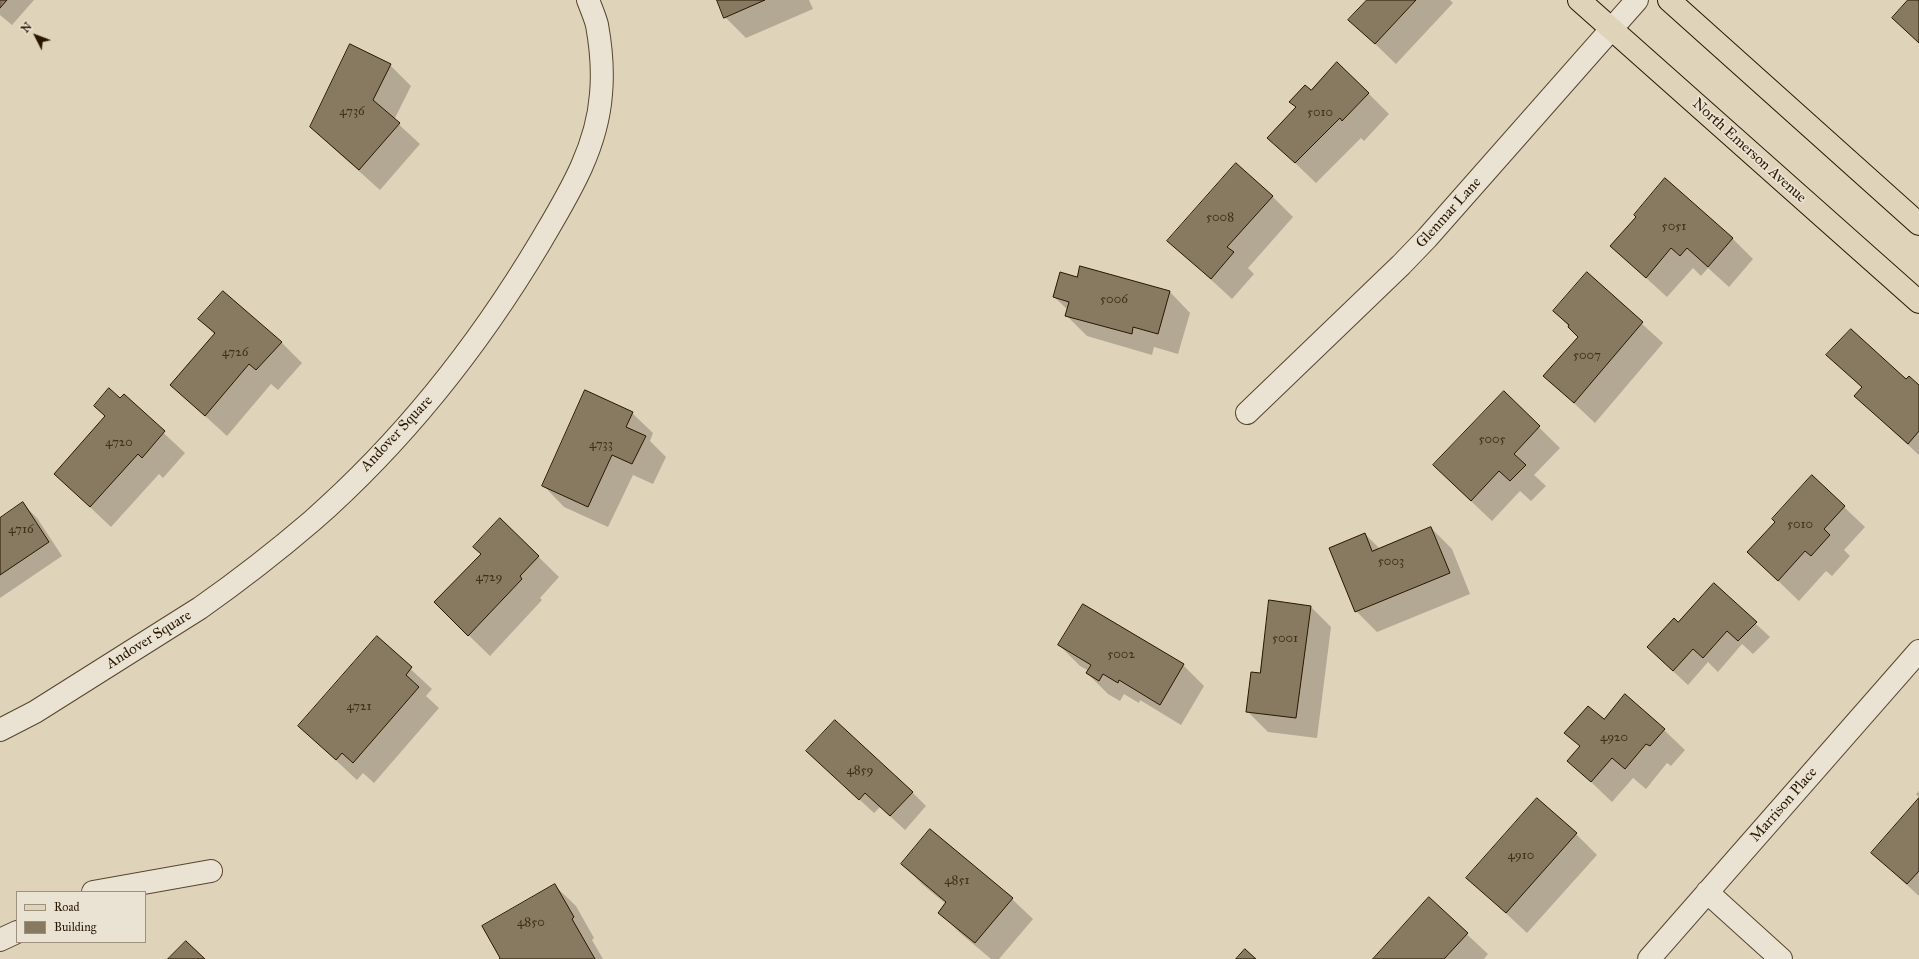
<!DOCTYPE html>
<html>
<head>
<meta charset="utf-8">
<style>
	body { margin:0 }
	#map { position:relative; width:1919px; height:959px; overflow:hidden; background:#dfd3ba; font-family:"IM FELL Great Primer",serif }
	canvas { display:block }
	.legend { position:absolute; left:16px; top:891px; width:130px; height:52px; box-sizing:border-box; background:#eae2d2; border:1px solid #9d917e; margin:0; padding:5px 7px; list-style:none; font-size:12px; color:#291700 }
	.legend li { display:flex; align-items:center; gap:8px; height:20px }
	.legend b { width:20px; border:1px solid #9d917e }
	.north { position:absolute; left:16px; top:16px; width:40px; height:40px; -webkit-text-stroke:3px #eae2d2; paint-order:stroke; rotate:312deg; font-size:11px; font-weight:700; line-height:16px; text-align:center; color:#291700 }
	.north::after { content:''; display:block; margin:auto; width:14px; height:18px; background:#291700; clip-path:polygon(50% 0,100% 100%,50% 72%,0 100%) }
</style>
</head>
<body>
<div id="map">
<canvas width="1919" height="959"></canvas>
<ul class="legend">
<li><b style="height:5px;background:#dfd3ba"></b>Road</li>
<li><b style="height:11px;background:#887961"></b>Building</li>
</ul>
<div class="north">N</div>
</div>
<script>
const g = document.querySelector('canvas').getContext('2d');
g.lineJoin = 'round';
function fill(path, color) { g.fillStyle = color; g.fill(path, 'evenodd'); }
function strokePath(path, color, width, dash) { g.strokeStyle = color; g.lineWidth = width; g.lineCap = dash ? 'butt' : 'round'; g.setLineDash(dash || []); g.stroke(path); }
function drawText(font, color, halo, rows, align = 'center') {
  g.font = font + ' "IM FELL Great Primer",serif'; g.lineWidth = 3.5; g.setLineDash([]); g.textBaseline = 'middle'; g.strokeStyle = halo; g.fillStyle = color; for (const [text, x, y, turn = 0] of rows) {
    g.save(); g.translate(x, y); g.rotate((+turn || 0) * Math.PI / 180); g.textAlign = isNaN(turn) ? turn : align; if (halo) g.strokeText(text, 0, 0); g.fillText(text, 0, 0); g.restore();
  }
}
const shadow = new Path2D(`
	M 0,0 L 34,0 L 12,25 L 0,15 Z
	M 718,0 L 809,0 L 813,9 L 746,38 L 725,17 Z
	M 1368,0 L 1450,0 L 1453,3 L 1396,64 L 1350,20 Z
	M 390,65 L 411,86 L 394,120 L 420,144 L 380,190 L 332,147 L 311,126 Z
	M 1311,92 L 1368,93 L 1389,114 L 1364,141 L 1361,138 L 1316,183 L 1269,138 Z
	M 1666,180 L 1733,239 L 1753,259 L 1729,287 L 1708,268 L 1701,276 L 1693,268 L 1667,297 L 1611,246 L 1637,217 Z
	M 1272,196 L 1293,217 L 1248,268 L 1254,274 L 1232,299 L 1169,241 Z
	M 1587,274 L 1663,343 L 1595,423 L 1545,376 L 1579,337 L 1554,311 Z
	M 1078,278 L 1170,292 L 1190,313 L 1178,354 L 1154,347 L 1152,355 L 1087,336 L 1066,315 L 1068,310 L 1054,297 Z
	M 199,319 L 281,342 L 302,363 L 278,390 L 271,384 L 227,436 L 171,385 L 215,335 Z
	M 1828,355 L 1906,380 L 1919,387 L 1919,455 L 1855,396 L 1862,388 Z
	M 1504,393 L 1560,448 L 1534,475 L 1546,486 L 1531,501 L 1520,491 L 1492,521 L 1455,486 Z
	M 124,396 L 185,453 L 163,478 L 159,474 L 111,527 L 55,474 L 106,417 L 95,406 L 120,399 Z
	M 632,413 L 653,433 L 650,441 L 666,457 L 653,484 L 633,475 L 608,527 L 564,507 L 544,486 Z
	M 23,504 L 37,518 L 62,556 L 0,598 L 0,519 Z
	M 1844,507 L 1865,527 L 1844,550 L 1850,556 L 1832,576 L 1826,571 L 1799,601 L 1748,552 Z
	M 500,519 L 559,577 L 540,598 L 542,600 L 490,656 L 456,623 L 482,554 Z
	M 1431,528 L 1452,549 L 1470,594 L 1377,632 L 1356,611 L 1365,534 L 1380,549 Z
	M 1714,585 L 1770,637 L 1753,654 L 1742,644 L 1718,672 L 1708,662 L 1688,685 L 1662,661 L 1678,624 Z
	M 1083,605 L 1183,665 L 1204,686 L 1181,725 L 1140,700 L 1139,703 L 1124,694 L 1120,701 L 1108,694 L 1087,673 L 1089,671 L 1080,666 L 1059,645 Z
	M 1310,606 L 1331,627 L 1317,738 L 1268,732 L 1247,711 Z
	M 377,638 L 432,689 L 426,696 L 439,708 L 374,783 L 363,773 L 357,780 L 299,726 Z
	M 1604,720 L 1664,730 L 1685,750 L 1671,766 L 1667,763 L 1646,789 L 1633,778 L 1612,802 L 1569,761 L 1580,747 L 1566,732 Z
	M 822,765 L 912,792 L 926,806 L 905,830 L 880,807 L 874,813 Z
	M 1919,791 L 1919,797 L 1916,794 Z
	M 1919,800 L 1919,896 L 1872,853 Z
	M 1576,834 L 1597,855 L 1527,933 L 1468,878 Z
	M 902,864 L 1012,899 L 1033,919 L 999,959 L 991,959 L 960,933 L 939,912 L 946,904 L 923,885 Z
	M 555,886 L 576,906 L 594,938 L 592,940 L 603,959 L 501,959 Z
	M 1429,899 L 1488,954 L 1484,959 L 1375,959 Z`);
const building = new Path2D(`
	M 0,0 L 7,0 L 0,8 Z
	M 717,0 L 765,0 L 724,18 Z
	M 1367,0 L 1416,0 L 1375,44 L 1348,20 Z
	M 1908,0 L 1919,0 L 1919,43 L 1892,18 Z
	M 350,44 L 391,64 L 373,100 L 400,123 L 359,170 L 310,127 Z
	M 1337,62 L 1369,93 L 1342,121 L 1340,118 L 1295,163 L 1267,138 L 1296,107 L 1289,102 L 1305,85 L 1311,90 Z
	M 1236,163 L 1273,196 L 1227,247 L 1234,252 L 1211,279 L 1167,241 Z
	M 1665,178 L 1733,238 L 1708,267 L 1687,248 L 1680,256 L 1671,248 L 1646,278 L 1610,246 L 1636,217 L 1634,215 Z
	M 1080,266 L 1170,291 L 1158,334 L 1133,327 L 1132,334 L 1065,316 L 1069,302 L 1053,297 L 1060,272 L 1077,277 Z
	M 1587,272 L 1643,322 L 1574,403 L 1543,376 L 1578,337 L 1568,327 L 1569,325 L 1553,311 Z
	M 223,291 L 282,342 L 256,370 L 249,364 L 205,416 L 170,385 L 215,333 L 198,319 Z
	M 1851,329 L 1906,379 L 1909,376 L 1919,385 L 1919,431 L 1908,444 L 1854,396 L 1862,387 L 1826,355 Z
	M 109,388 L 120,398 L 124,394 L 165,431 L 142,458 L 138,454 L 90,507 L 54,474 L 105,416 L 94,406 Z
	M 585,390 L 633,412 L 626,427 L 646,436 L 632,464 L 612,455 L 588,507 L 542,486 Z
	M 1504,391 L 1540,426 L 1514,454 L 1526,465 L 1510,481 L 1499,471 L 1471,501 L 1433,465 Z
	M 1812,475 L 1845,506 L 1824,529 L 1830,535 L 1811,556 L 1805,551 L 1778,581 L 1747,552 L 1775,522 L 1772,519 Z
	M 23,502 L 49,542 L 0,575 L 0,518 Z
	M 500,518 L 539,556 L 520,576 L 522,579 L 468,636 L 434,602 L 481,554 L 473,547 Z
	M 1431,527 L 1450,573 L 1355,612 L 1329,548 L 1365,533 L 1372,551 Z
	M 1714,583 L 1757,622 L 1738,641 L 1727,631 L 1703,658 L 1693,649 L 1673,671 L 1647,647 L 1674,618 L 1678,622 Z
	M 1269,600 L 1311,606 L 1296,718 L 1246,712 L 1251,672 L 1260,673 Z
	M 1083,604 L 1184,664 L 1160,705 L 1119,680 L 1118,683 L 1103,674 L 1099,681 L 1086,673 L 1091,665 L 1058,645 Z
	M 377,636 L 412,667 L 406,675 L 419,687 L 353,763 L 342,753 L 336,760 L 298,726 Z
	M 1625,694 L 1665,729 L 1650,746 L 1646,744 L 1625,769 L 1612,758 L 1591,782 L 1567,761 L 1580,746 L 1564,733 L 1588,706 L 1604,719 Z
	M 835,720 L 913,792 L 890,816 L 865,793 L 859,800 L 806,751 Z
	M 1537,798 L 1577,833 L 1506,913 L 1466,878 Z
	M 1919,798 L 1919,871 L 1907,884 L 1871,853 Z
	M 930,829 L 1013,898 L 975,943 L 938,913 L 946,902 L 901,864 Z
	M 555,884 L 574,917 L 572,919 L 595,959 L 499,959 L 500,958 L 482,926 Z
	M 1429,897 L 1468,933 L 1444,959 L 1373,959 Z
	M 186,941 L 205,959 L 168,959 Z
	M 1245,949 L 1256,959 L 1236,959 Z`);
const minor = new Path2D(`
	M 1247,413 L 1401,265 L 1427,238 L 1637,0
	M 0,730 L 35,712 L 200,608 C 237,582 277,551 312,521 C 403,441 479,345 541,241 C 568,195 597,149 601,94 C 603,72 601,47 597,25 C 595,17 591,8 588,0
	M 93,892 L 211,871
	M 1707,892 L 1781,959
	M 0,940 L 17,932
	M 1649,959 L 1919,651`);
const major = new Path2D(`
	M 1579,0 L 1919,302
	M 1669,0 L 1919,224`);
const numberNames = [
	["4736",352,112],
	["5010",1320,113],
	["5008",1220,218],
	["5051",1674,227],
	["5006",1114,300],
	["4726",235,353],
	["5007",1587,356],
	["5005",1492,440],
	["4720",119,443],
	["4733",601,445],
	["5010",1800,525],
	["4716",21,530],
	["5003",1391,562],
	["4729",489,578],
	["5001",1285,639],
	["5002",1121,655],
	["4721",359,707],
	["4920",1614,738],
	["4859",860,771],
	["4910",1521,856],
	["4851",957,881],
	["4850",531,923]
];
const streetNames = [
	["North Emerson Avenue",1749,151,42],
	["Glenmar Lane",1449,213,-48],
	["Andover Square",397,434,-47],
	["Andover Square",149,640,-32],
	["Marrison Place",1784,805,-49]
];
fill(shadow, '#0003');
fill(building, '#887961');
strokePath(building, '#291700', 1);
strokePath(minor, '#56462e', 24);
strokePath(major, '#291700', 24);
strokePath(minor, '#eae2d2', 22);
strokePath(major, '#dfd3ba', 22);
drawText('13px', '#413018', null, numberNames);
drawText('15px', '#291700', '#eae2d2', streetNames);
</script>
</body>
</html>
